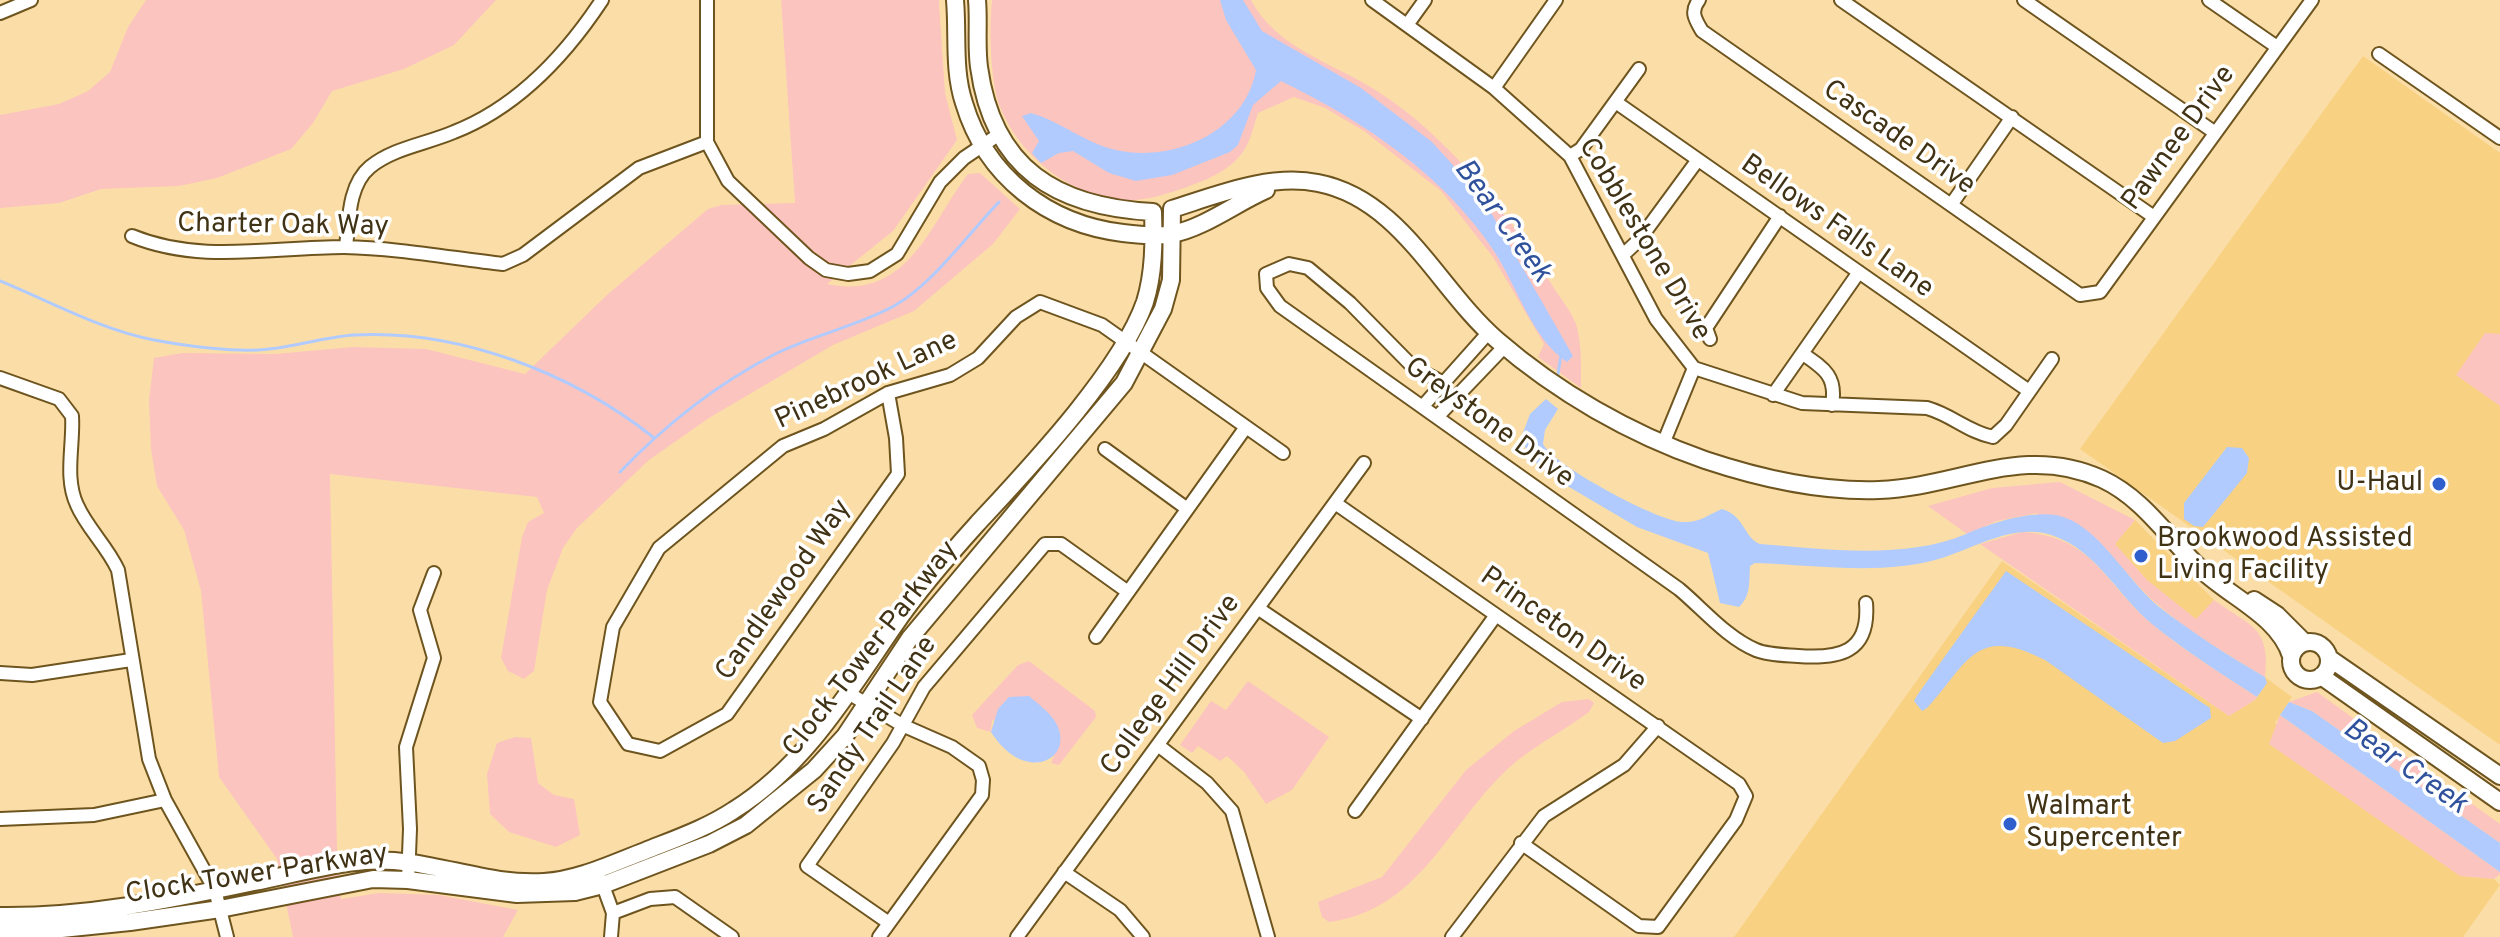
<!DOCTYPE html>
<html>
<head>
<meta charset="utf-8">
<style>
	body { margin:0 }
	canvas { display:block; background:#fbdea7 }
</style>
</head>
<body>
<canvas width="2500" height="937"></canvas>
<script>
const g = document.querySelector('canvas').getContext('2d');
g.lineJoin = 'round';
function fill(path, color) { g.fillStyle = color; g.fill(path, 'evenodd'); }
function strokePath(path, color, width, dash) { g.strokeStyle = color; g.lineWidth = width; g.lineCap = dash ? 'butt' : 'round'; g.setLineDash(dash || []); g.stroke(path); }
function drawText(font, color, halo, rows, align = 'center') {
  g.font = font + ' Overpass,sans-serif'; g.lineWidth = 7; g.setLineDash([]); g.textBaseline = 'middle'; g.strokeStyle = halo; g.fillStyle = color; for (const [text, x, y, turn = 0] of rows) {
    g.save(); g.translate(x, y); g.rotate((+turn || 0) * Math.PI / 180); g.textAlign = isNaN(turn) ? turn : align; if (halo) g.strokeText(text, 0, 0); g.fillText(text, 0, 0); g.restore();
  }
}
const built = new Path2D(`
	M 2363,56 L 2500,153 L 2500,745 L 2080,449 Z
	M 2135,520 L 2214,600 L 2196,620 L 2147,580 L 2115,544 Z
	M 2002,561 L 2229,716 L 2255,700 L 2267,683 L 2265,677 L 2292,697 L 2275,723 L 2460,876 L 2494,879 L 2500,885 L 2463,937 L 1734,937 Z`);
const green = new Path2D(`
	M 146,0 L 496,0 L 454,45 L 404,69 L 332,91 L 313,123 L 291,149 L 217,178 L 179,186 L 101,189 L 59,203 L 0,208 L 0,115 L 59,104 L 88,91 L 110,72 L 128,27 Z
	M 781,0 L 939,0 L 939,3 L 945,93 L 957,140 L 893,231 L 827,284 C 908,301 929,225 968,174 L 980,173 L 1020,209 L 993,244 L 914,311 L 833,345 L 709,418 L 649,460 L 577,528 L 563,548 L 547,590 L 534,671 L 524,679 L 508,671 L 501,658 L 522,537 L 528,522 L 544,513 L 537,497 L 330,474 L 337,850 L 341,899 L 379,893 L 439,895 L 518,910 L 503,937 L 293,937 L 277,859 L 219,777 L 201,591 L 184,530 L 157,486 L 151,449 L 149,400 L 154,358 L 182,353 L 275,354 L 353,347 L 426,349 L 525,374 L 608,294 L 708,209 L 722,205 L 795,203 Z
	M 992,0 L 1251,0 C 1277,49 1332,62 1377,91 C 1449,137 1508,213 1552,285 C 1560,298 1573,313 1577,327 C 1582,348 1581,368 1581,388 L 1538,357 L 1544,344 L 1493,257 L 1441,191 L 1364,131 L 1325,108 L 1294,97 L 1258,113 C 1253,128 1250,145 1239,157 C 1226,172 1206,180 1187,187 C 1169,193 1147,201 1128,200 C 1074,199 1021,158 1001,109 C 990,84 989,27 992,0 Z
	M 2485,333 L 2500,334 L 2500,406 L 2456,375 Z
	M 2060,482 L 2135,520 L 2115,544 L 2147,580 L 2196,619 L 2214,600 C 2250,626 2271,627 2265,677 C 2228,655 2189,632 2157,604 C 2122,574 2089,513 2036,517 L 2037,513 L 1997,521 L 1967,534 L 1928,506 L 1992,488 Z
	M 2022,532 C 2093,537 2102,580 2150,622 C 2182,650 2221,673 2257,697 L 2255,700 L 2229,716 L 1980,544 Z
	M 1029,661 L 1095,711 L 1096,717 L 1059,765 L 1051,763 L 1059,743 L 992,720 L 991,732 L 977,728 L 972,715 L 1018,665 Z
	M 1248,681 L 1329,737 L 1292,790 L 1266,804 L 1244,772 L 1227,756 L 1220,761 L 1198,746 L 1192,753 L 1180,745 L 1211,701 L 1226,710 Z
	M 2317,692 L 2500,824 L 2500,843 L 2312,711 L 2289,702 Z
	M 1589,699 L 1594,703 L 1589,712 C 1566,729 1540,743 1518,760 C 1451,815 1424,910 1329,922 L 1322,917 L 1318,902 L 1382,877 L 1466,770 L 1514,731 L 1562,702 Z
	M 2280,715 L 2500,872 L 2500,874 L 2494,879 L 2460,876 L 2269,744 Z
	M 515,737 L 531,738 L 538,783 L 554,795 L 574,799 L 580,835 L 556,847 L 509,832 L 490,814 L 487,774 L 497,743 Z`);
const water = new Path2D(`
	M 1220,0 L 1243,0 L 1262,31 L 1361,88 L 1432,142 L 1482,197 L 1573,356 L 1567,362 C 1532,339 1517,286 1494,251 C 1443,174 1363,121 1281,81 L 1253,105 L 1238,145 L 1230,152 L 1172,175 L 1136,181 L 1109,173 L 1073,151 L 1059,153 L 1041,163 L 1032,153 L 1039,141 L 1022,116 L 1031,113 C 1060,121 1085,143 1116,150 C 1173,163 1245,132 1256,70 L 1226,20 Z
	M 1546,399 L 1558,409 L 1545,430 L 1543,444 C 1553,465 1657,521 1682,522 C 1700,523 1707,515 1722,509 C 1745,516 1744,538 1760,544 C 1824,549 1905,560 1966,534 C 1991,523 2038,507 2066,518 C 2101,531 2129,582 2158,606 C 2191,632 2229,656 2265,677 L 2267,683 L 2257,697 C 2222,674 2185,651 2152,624 C 2118,596 2097,551 2054,536 C 2016,522 1977,547 1942,558 C 1882,576 1817,565 1755,563 L 1750,566 C 1749,582 1751,596 1739,607 L 1720,603 L 1708,553 L 1637,527 L 1564,484 L 1531,459 L 1521,438 L 1530,414 Z
	M 2227,447 L 2242,448 L 2249,458 L 2247,473 L 2203,527 L 2194,526 L 2184,519 L 2184,503 Z
	M 2006,571 L 2210,708 L 2211,718 L 2175,741 L 2163,743 L 2045,660 C 1975,624 1968,663 1927,708 L 1922,711 L 1914,701 L 1918,694 Z
	M 1029,696 C 1038,704 1050,712 1056,723 C 1076,759 1025,786 991,732 L 998,709 L 1009,697 Z
	M 2289,702 L 2312,711 L 2500,843 L 2500,872 L 2280,715 Z`);
const stream = new Path2D(`
	M 0,281 C 49,301 101,330 154,340 C 186,346 237,353 269,349 C 297,346 325,337 354,335 C 459,329 572,373 653,437
	M 1558,374 L 1561,355
	M 620,472 C 665,425 717,384 775,354 C 814,335 857,326 894,306 C 932,285 969,233 999,202`);
const street = new Path2D(`
	M 707,0 L 707,142
	M 1372,0 L 1494,88 L 1570,156 L 1656,319 L 1694,368
	M 1699,0 C 1690,12 1695,19 1702,31 L 2080,295 L 2100,292 L 2312,0
	M 1841,0 L 2154,217
	M 2024,0 L 2214,132
	M 2209,0 L 2277,47
	M 0,13 L 31,0
	M 1407,25 L 1425,0
	M 2379,54 L 2500,138
	M 1494,88 L 1556,0
	M 1617,103 L 2029,391
	M 1570,156 L 1581,149 L 1639,69
	M 1951,205 L 2012,117
	M 132,236 C 200,264 272,247 344,247 C 396,248 451,258 503,264 L 523,255 L 639,168 L 707,142 L 728,181 L 809,258 L 826,270 L 848,274 L 870,271 L 897,254 L 940,182 L 964,158 L 998,135
	M 346,247 C 349,222 348,185 370,167 C 393,148 426,144 454,132 C 518,107 565,56 602,0
	M 1624,254 L 1639,240 L 1697,161
	M 1710,339 L 1706,328 L 1780,216
	M 1803,354 C 1825,369 1837,377 1832,405
	M 1694,368 L 1802,403 L 1927,408 C 1952,415 1968,432 1993,437 L 2006,425 L 2052,359
	M 0,378 L 59,399 L 72,416 C 74,444 64,478 77,505 C 87,528 107,546 118,570 L 149,759 L 165,800 L 215,890 L 227,937
	M 1444,383 L 1413,367 L 1350,303 L 1308,268 L 1289,264 L 1266,274 L 1267,288 L 1280,306 L 1679,589 C 1703,609 1727,638 1756,650 C 1768,655 1785,655 1798,656 C 1839,659 1870,653 1866,603
	M 888,393 L 896,438 L 898,474 L 727,714 L 660,751 L 628,744 L 600,702 L 613,627 L 659,548 L 783,446 L 824,429 L 888,393 L 950,375 L 978,358 L 1016,317 L 1040,302 L 1102,325 L 1283,453
	M 1773,395 L 1859,272
	M 1423,406 L 1489,332
	M 1438,416 L 1505,346
	M 1663,444 L 1694,368
	M 1105,449 L 1186,508
	M 1335,503 L 1739,784 L 1746,796 L 1736,820 L 1658,927 L 1639,926 L 1521,843
	M 1259,609 L 1422,719
	M 1096,637 L 1246,427
	M 0,673 L 32,675 L 131,660
	M 850,694 L 902,725 L 952,747 L 979,766 L 983,780 L 982,795 L 879,937
	M 1159,746 L 1207,783 L 1232,811 L 1268,937
	M 1355,811 L 1496,615
	M 0,819 L 94,815 L 165,800
	M 1064,872 L 1120,910 L 1143,937
	M 408,880 L 410,829 L 406,747 L 434,658 L 420,610 L 434,573
	M 601,880 L 613,913 L 611,937
	M 613,913 L 650,899 L 675,897 L 732,937
	M 889,923 L 807,866 L 893,743 L 924,687 L 1045,544 L 1061,544 L 1128,592
	M 1017,937 L 1364,463
	M 1452,937 L 1544,816 L 1624,765 L 1658,726`);
const secondary = new Path2D(`
	M 955,0 C 958,34 953,70 964,103 C 986,177 1048,224 1123,233 C 1139,235 1157,237 1172,234 C 1204,228 1236,203 1266,190
	M 2254,600 L 2277,615 L 2304,642
	M2291 661a19 19 0 1 1 38 0a19 19 0 1 1-38 0Z
	M 2329,658 L 2500,776
	M 2321,676 L 2500,802
	M 0,916 C 86,917 169,900 254,882 C 290,875 328,864 365,861 C 426,856 483,886 544,882 C 579,880 613,863 645,851 C 675,839 707,828 734,810 C 806,765 849,691 896,623 C 920,588 949,555 977,524 C 1028,469 1121,371 1145,302 C 1154,273 1154,242 1153,212 C 1057,207 993,169 979,67 C 976,45 979,22 977,0
	M 0,929 L 52,930 L 130,922 L 220,909 L 373,879 L 408,880 L 517,894 L 575,892 L 603,885 L 709,844 L 746,825 L 814,770 L 845,736 L 910,638 L 1124,383 L 1163,309 L 1171,280 L 1172,209 C 1217,195 1270,173 1318,183 C 1401,199 1438,289 1497,340 C 1557,392 1630,434 1705,460 C 1759,478 1822,492 1879,490 C 1959,487 2023,443 2102,479 C 2145,499 2169,540 2203,571 C 2232,598 2279,617 2291,656`);
const markers = [
	[2439,484,8,"#2f5ecd"],
	[2141,556,8,"#2f5ecd"],
	[2010,824,8,"#2f5ecd"]
];
const streetNames = [
	["Cascade Drive",1898,139,35],
	["Pawnee Drive",2180,139,-54],
	["Charter Oak Way",283,227,1],
	["Bellows Falls Lane",1836,228,35],
	["Cobblestone Drive",1643,240,59],
	["Pinebrook Lane",867,382,-25],
	["Greystone Drive",1488,424,36],
	["Candlewood Way",785,591,-55],
	["Princeton Drive",1562,631,35],
	["Clock Tower Parkway",872,650,-52],
	["College Hill Drive",1172,686,-54],
	["Sandy Trail Lane",874,726,-56],
	["Clock Tower Parkway",257,876,-9]
];
const poiNames = [
	["U-Haul",2423,484,"right"],
	["Brookwood Assisted",2157,540],
	["Living Facility",2157,572],
	["Walmart",2026,808],
	["Supercenter",2026,840]
];
const waterNames = [
	["Bear Creek",1501,222,54],
	["Bear Creek",2404,768,35]
];
fill(built, '#f9d182');
fill(green, '#fcc4bf');
fill(water, '#b1cbfe');
strokePath(stream, '#b1cbfe', 3);
strokePath(street, '#6e551f', 16);
strokePath(secondary, '#6e551f', 20);
strokePath(street, '#fff', 12);
strokePath(secondary, '#fff', 16);
for (const [x, y, r, color] of markers) { const dot = new Path2D(); dot.arc(x, y, r, 0, 2 * Math.PI); g.fillStyle = color; g.fill(dot); strokePath(dot, '#fff', 3); }
drawText('28px', '#403214', '#fff', streetNames);
drawText('28px', '#403214', '#fff', poiNames, 'left');
drawText('italic 30px', '#30529c', '#fff', waterNames);
</script>
</body>
</html>
